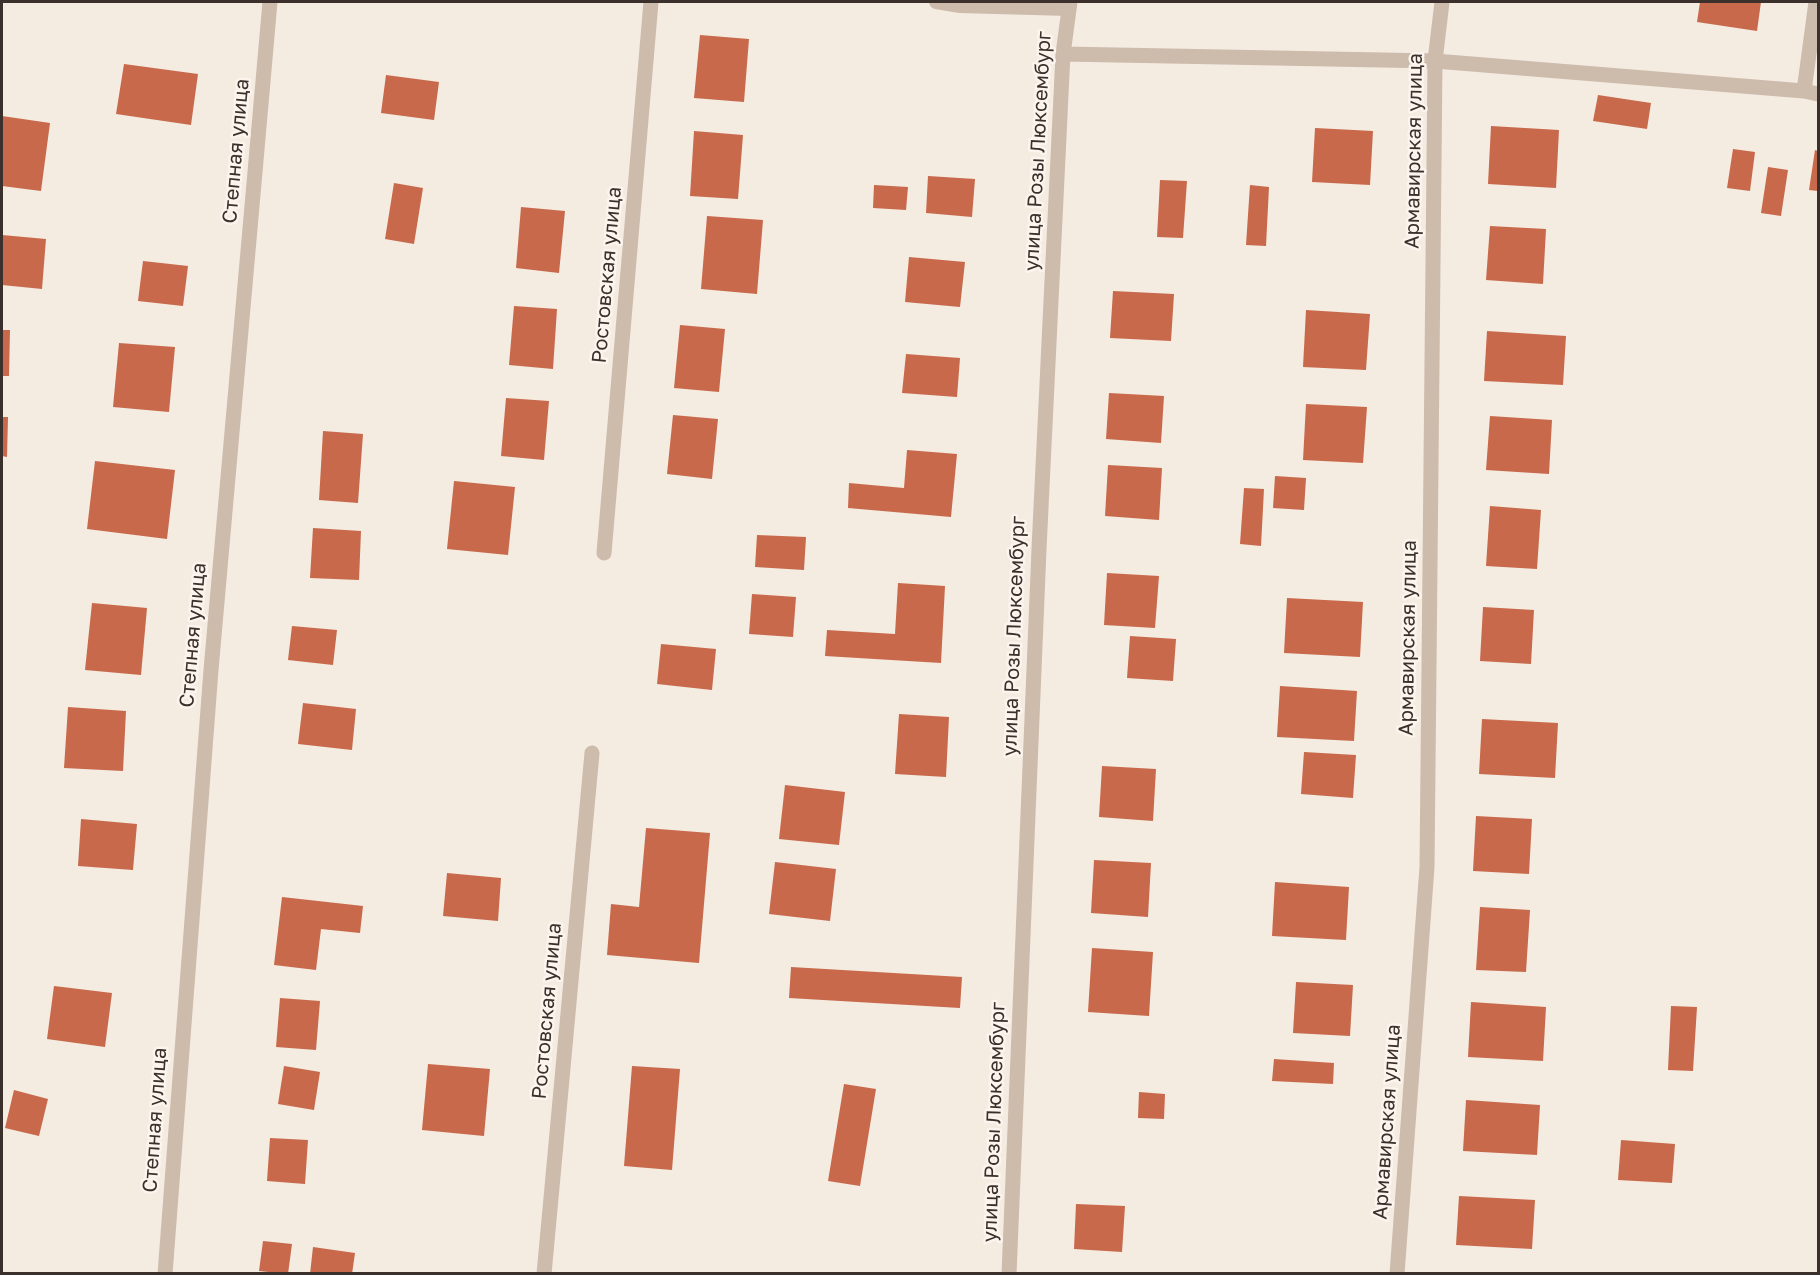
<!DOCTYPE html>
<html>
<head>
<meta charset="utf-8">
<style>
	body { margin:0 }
	#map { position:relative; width:1820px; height:1275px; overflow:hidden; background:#f4ebe1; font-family:"Golos Text",sans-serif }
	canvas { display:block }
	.frame { position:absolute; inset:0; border:3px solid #3b302b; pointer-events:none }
</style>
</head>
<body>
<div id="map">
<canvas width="1820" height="1275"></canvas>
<div class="frame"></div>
</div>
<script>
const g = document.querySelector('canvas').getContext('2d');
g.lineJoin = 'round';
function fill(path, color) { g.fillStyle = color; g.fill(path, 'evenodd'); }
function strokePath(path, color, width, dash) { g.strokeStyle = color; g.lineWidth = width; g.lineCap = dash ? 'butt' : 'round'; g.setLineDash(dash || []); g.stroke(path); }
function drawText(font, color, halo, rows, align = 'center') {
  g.font = font + ' "Golos Text",sans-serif'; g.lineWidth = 5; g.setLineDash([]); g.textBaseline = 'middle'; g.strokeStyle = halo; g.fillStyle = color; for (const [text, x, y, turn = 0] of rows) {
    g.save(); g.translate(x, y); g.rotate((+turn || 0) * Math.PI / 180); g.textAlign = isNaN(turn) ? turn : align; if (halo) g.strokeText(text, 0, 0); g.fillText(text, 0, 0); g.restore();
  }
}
const building = new Path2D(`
	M 1700,2 L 1761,2 L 1757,31 L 1697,22 Z
	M 700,35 L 749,39 L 744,102 L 694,98 Z
	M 124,64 L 198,74 L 191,125 L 116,114 Z
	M 386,75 L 439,82 L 434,120 L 381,113 Z
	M 1598,95 L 1651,103 L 1647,129 L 1593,121 Z
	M 2,116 L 50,123 L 41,191 L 2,186 Z
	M 1491,126 L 1559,130 L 1556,188 L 1488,184 Z
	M 1315,128 L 1373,131 L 1370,185 L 1312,182 Z
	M 694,131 L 743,135 L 738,199 L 690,196 Z
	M 1733,149 L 1755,152 L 1750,191 L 1727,188 Z
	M 1815,150 L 1818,151 L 1818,191 L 1809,190 Z
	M 1768,167 L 1788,170 L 1781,216 L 1761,213 Z
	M 928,176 L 975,179 L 972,217 L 926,213 Z
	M 1160,180 L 1187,181 L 1183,238 L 1157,237 Z
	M 394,183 L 423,188 L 414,244 L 385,239 Z
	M 874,185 L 908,187 L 906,210 L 873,208 Z
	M 1250,185 L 1269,187 L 1266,246 L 1246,245 Z
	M 521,207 L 565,211 L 559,273 L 516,268 Z
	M 707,216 L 763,220 L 757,294 L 701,289 Z
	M 1490,226 L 1546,229 L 1543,284 L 1486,280 Z
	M 2,235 L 46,239 L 42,289 L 2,285 Z
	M 909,257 L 965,262 L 960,307 L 905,302 Z
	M 143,261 L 188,266 L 183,306 L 138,301 Z
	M 1113,291 L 1174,294 L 1171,341 L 1110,338 Z
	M 514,306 L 557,309 L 553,369 L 509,365 Z
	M 1306,310 L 1370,314 L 1366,370 L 1303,367 Z
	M 680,325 L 725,329 L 719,392 L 674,388 Z
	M 2,330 L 10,330 L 9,376 L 2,376 Z
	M 1487,331 L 1566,336 L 1563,385 L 1484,381 Z
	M 119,343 L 175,347 L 169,412 L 113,407 Z
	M 906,354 L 960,358 L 957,397 L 902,393 Z
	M 1109,393 L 1164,396 L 1161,443 L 1106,439 Z
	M 506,398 L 549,401 L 544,460 L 501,456 Z
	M 1306,404 L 1367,407 L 1363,463 L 1303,460 Z
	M 673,415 L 718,419 L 712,479 L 667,474 Z
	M 1490,416 L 1552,420 L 1549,474 L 1486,470 Z
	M 2,417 L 8,417 L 7,457 L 2,456 Z
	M 323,431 L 363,434 L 358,503 L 319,500 Z
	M 907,450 L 957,454 L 951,517 L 848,508 L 849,483 L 904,488 Z
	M 95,461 L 175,470 L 167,539 L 87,529 Z
	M 1108,465 L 1162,468 L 1159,520 L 1105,516 Z
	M 1275,476 L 1306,478 L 1304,510 L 1273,508 Z
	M 454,481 L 515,487 L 508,555 L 447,549 Z
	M 1244,488 L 1264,489 L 1261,546 L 1240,544 Z
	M 1490,506 L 1541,510 L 1537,569 L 1486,566 Z
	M 313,528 L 361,531 L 359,580 L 310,578 Z
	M 757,535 L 806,537 L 804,570 L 755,567 Z
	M 1107,573 L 1159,576 L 1155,628 L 1104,625 Z
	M 898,583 L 945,586 L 941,663 L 825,656 L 827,630 L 895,634 Z
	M 752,594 L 796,597 L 793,637 L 749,634 Z
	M 1287,598 L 1363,602 L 1360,657 L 1284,653 Z
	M 92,603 L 147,608 L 141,675 L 85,670 Z
	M 1483,607 L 1534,610 L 1531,664 L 1480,661 Z
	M 292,626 L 337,630 L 333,665 L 288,660 Z
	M 1130,636 L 1176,639 L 1173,681 L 1127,678 Z
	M 661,644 L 716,649 L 712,690 L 657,684 Z
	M 1280,686 L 1357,691 L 1354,741 L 1277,737 Z
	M 303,703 L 356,709 L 352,750 L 298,744 Z
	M 68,707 L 126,711 L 123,771 L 64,768 Z
	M 899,714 L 949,717 L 946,777 L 895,774 Z
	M 1482,719 L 1558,723 L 1555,778 L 1479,774 Z
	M 1304,752 L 1356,755 L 1353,798 L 1301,794 Z
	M 1102,766 L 1156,769 L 1153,821 L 1099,817 Z
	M 785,785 L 845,792 L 839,845 L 779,839 Z
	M 1476,816 L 1532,819 L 1529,874 L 1473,871 Z
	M 81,819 L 137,824 L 133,870 L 78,866 Z
	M 646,828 L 710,833 L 699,963 L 607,955 L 611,904 L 639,907 Z
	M 1094,860 L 1151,863 L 1148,917 L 1091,913 Z
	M 775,862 L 836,869 L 830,921 L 769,914 Z
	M 447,873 L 501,878 L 498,921 L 443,916 Z
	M 1275,882 L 1349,887 L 1346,940 L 1272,936 Z
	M 282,897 L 363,906 L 360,933 L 321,929 L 316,970 L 274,965 Z
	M 1480,907 L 1530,910 L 1526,972 L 1476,970 Z
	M 1092,948 L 1153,952 L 1149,1016 L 1088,1012 Z
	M 791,967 L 962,977 L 960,1008 L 789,998 Z
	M 1296,982 L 1353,985 L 1350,1036 L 1293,1033 Z
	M 54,986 L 112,993 L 105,1047 L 47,1039 Z
	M 280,998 L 320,1001 L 316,1050 L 276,1047 Z
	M 1471,1002 L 1546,1007 L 1543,1061 L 1468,1057 Z
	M 1671,1006 L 1697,1007 L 1693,1071 L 1668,1070 Z
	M 1274,1059 L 1334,1063 L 1333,1084 L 1272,1081 Z
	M 428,1064 L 490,1069 L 484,1136 L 422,1130 Z
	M 284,1066 L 320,1072 L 314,1110 L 278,1104 Z
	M 632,1066 L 680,1069 L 672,1170 L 624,1166 Z
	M 844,1084 L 876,1089 L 860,1186 L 828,1181 Z
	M 14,1090 L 48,1099 L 39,1136 L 5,1128 Z
	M 1139,1092 L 1165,1094 L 1164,1119 L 1138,1118 Z
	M 1466,1100 L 1540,1105 L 1537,1155 L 1463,1151 Z
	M 270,1138 L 308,1140 L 305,1184 L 267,1181 Z
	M 1621,1140 L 1675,1144 L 1672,1183 L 1618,1180 Z
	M 1459,1196 L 1535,1200 L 1532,1249 L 1456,1245 Z
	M 1076,1204 L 1125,1206 L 1122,1252 L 1074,1249 Z
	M 263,1241 L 292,1244 L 288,1274 L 259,1271 Z
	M 313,1247 L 355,1253 L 352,1274 L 310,1274 Z`);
const service = new Path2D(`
	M 936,2 L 960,6 L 1069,9`);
const minor = new Path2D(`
	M 1063,54 L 1435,61 L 1804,91 L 1818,94
	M 1804,91 L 1816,2
	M 604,553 L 651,2
	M 165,1274 L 211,670 L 270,2
	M 544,1274 L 592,753
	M 1009,1274 L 1039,549 L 1063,54 L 1070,2
	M 1397,1274 L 1427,867 L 1435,61 L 1442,2`);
const streetNames = [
	["Степная улица",236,151,-85],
	["улица Розы Люксембург",1038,151,-87],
	["Армавирская улица",1414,151,-89],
	["Ростовская улица",607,275,-85],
	["Степная улица",193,635,-85],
	["улица Розы Люксембург",1014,636,-88],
	["Армавирская улица",1408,638,-89],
	["Ростовская улица",547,1011,-85],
	["Степная улица",155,1120,-86],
	["улица Розы Люксембург",994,1122,-88],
	["Армавирская улица",1387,1122,-86]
];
fill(building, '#c8694b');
strokePath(service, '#cdbbac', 14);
strokePath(minor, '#cdbbac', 15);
drawText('20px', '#3b302b', '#fbf5ee', streetNames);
</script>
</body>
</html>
